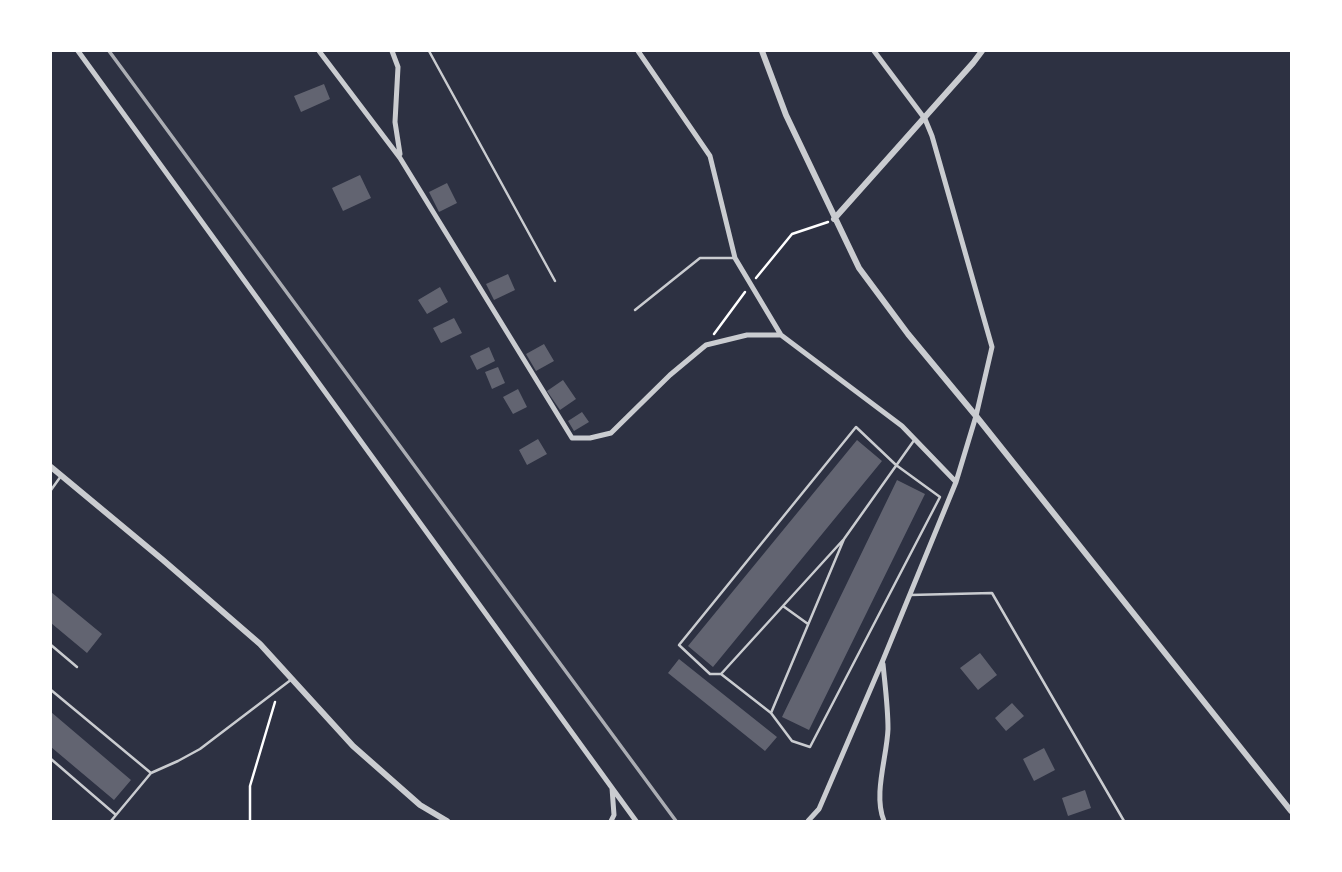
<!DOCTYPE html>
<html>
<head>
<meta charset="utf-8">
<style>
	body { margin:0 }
	#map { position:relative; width:1342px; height:872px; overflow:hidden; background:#2d3142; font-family:"Sofia Sans Condensed",sans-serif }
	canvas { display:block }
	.frame { position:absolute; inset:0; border:52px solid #fff; pointer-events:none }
</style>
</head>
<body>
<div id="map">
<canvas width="1342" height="872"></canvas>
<div class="frame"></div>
</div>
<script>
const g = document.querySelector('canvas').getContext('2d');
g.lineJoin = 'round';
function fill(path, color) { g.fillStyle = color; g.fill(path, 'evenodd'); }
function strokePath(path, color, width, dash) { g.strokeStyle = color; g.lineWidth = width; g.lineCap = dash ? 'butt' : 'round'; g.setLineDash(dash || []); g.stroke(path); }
const building = new Path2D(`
	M 324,84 L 330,99 L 301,112 L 294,96 Z
	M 360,175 L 371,198 L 343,211 L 332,188 Z
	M 447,183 L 457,203 L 439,212 L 429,192 Z
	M 508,274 L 515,290 L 494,300 L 486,284 Z
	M 440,287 L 448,302 L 427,314 L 418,300 Z
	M 454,318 L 462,333 L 441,343 L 433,328 Z
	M 544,344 L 554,361 L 536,371 L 526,354 Z
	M 489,347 L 495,361 L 477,370 L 470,356 Z
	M 498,367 L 505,383 L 492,389 L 485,372 Z
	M 563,380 L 576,399 L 560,410 L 547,391 Z
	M 518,389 L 527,407 L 513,414 L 503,397 Z
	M 582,412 L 589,422 L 574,431 L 568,421 Z
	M 538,439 L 547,454 L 527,465 L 519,450 Z
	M 857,440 L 882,461 L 713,667 L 688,646 Z
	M 897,480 L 925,494 L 809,730 L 782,717 Z
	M 51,592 L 102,634 L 87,653 L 51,623 Z
	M 980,653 L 997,675 L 978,690 L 960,668 Z
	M 679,659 L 777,737 L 765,751 L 668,673 Z
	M 1012,703 L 1024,716 L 1006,731 L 995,718 Z
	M 51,712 L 131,780 L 114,800 L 51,747 Z
	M 1044,748 L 1055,770 L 1034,781 L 1023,759 Z
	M 1085,790 L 1091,808 L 1068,816 L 1062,798 Z`);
const path = new Path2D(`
	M 756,278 L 792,234 L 828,222
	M 714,334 L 745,292
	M 250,821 L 250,786 L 275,702`);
const service = new Path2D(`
	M 429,51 L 555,281
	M 635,310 L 700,258 L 735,258
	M 51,490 L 61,476
	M 844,539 L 771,713 L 721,674 L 844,539 L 915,439
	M 910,595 L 992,593 L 1124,821
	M 783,606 L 808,624
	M 51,645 L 77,667
	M 721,674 L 710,674 L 679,645 L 856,427 L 896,465 L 940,497 L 810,747 L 792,741 L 771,713
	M 51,690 L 151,773
	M 51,759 L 116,815 L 151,773 L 178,761 L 200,749 L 292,679
	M 111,821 L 116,815`);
const minor = new Path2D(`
	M 78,51 L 636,821
	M 319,51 L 400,158 L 572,438 L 590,438 L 611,433 L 670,375 L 706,345 L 747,335 L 781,335 L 902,426 L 956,482
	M 392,51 L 398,67 L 395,122 L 400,154
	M 638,51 L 710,156 L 735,258 L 781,335
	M 883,664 C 885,685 888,707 888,729 C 887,757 873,795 884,821
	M 611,821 L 614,815 L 612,788
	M 808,821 L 819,809 L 883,660 L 956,482 L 976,416 L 992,347 L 932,136 L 925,119 L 874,51`);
const tertiary = new Path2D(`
	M 762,51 L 786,115 L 859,268 L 908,334 L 976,416 L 1291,811
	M 834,219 L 973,63 L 982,51
	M 51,467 L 163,560 L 260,644 L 353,746 L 420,805 L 447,821`);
const rail = new Path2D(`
	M 109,51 L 676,821`);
fill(building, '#626471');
strokePath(path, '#fff', 2.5);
strokePath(service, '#caccd0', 2.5);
strokePath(minor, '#caccd0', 5);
strokePath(tertiary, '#caccd0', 6);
strokePath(rail, '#abadb3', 3.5);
</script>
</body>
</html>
